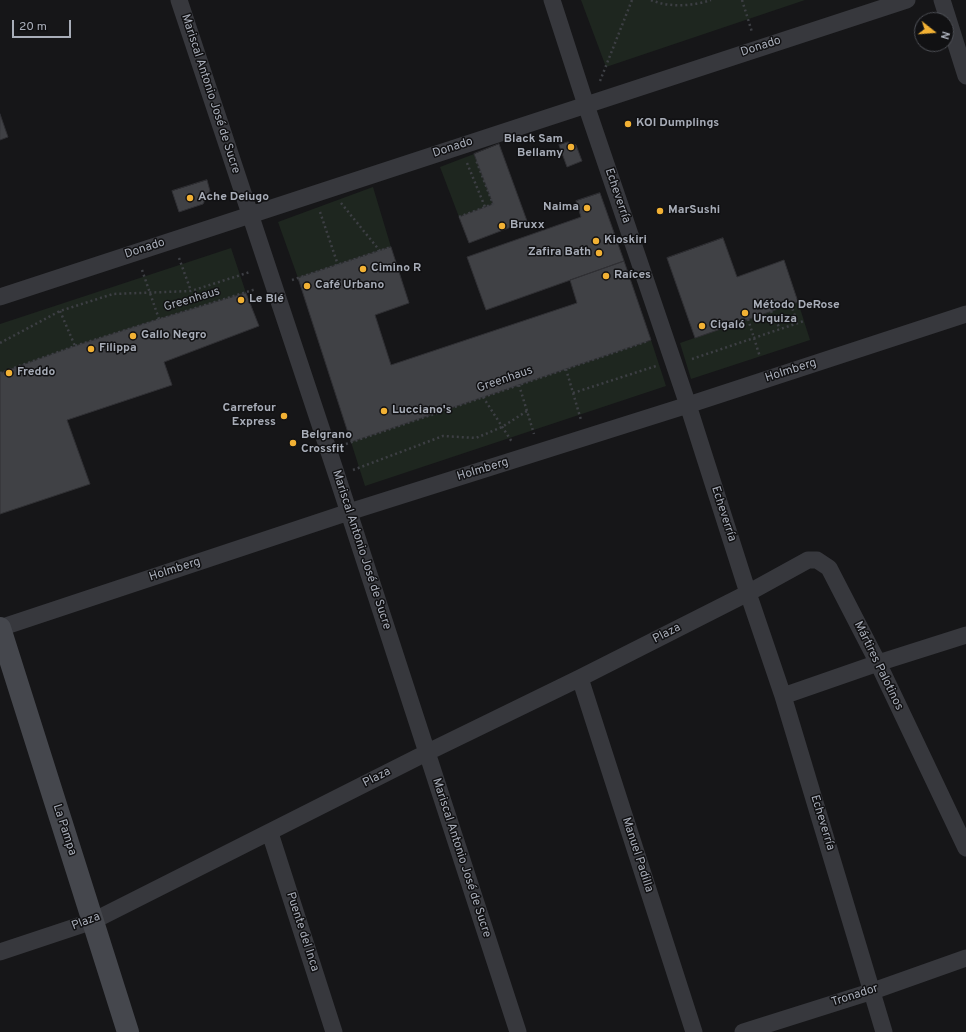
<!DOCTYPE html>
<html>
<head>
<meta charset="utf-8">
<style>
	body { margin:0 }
	#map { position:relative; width:966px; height:1032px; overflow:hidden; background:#161618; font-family:Overpass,sans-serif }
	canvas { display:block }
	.north { position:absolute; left:914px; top:12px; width:40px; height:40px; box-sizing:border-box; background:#111113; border:1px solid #4d4f55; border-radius:50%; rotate:107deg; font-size:11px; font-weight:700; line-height:16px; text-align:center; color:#a8adb8 }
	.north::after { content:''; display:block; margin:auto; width:14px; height:18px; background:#f2b134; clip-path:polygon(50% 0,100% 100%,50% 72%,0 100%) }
	.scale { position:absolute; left:12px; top:20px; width:59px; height:18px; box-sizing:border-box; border:2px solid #a8adb8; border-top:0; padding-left:5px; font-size:12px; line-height:14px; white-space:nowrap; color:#a8adb8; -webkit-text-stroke:3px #111113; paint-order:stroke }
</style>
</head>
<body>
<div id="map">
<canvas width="966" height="1032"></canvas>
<div class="north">N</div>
<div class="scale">20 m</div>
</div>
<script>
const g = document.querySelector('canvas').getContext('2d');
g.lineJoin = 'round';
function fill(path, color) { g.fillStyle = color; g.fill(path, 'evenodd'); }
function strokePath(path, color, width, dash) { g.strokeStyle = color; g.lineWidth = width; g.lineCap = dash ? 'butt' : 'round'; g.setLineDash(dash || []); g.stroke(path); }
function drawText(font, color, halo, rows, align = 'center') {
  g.font = font + ' Overpass,sans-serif'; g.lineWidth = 3; g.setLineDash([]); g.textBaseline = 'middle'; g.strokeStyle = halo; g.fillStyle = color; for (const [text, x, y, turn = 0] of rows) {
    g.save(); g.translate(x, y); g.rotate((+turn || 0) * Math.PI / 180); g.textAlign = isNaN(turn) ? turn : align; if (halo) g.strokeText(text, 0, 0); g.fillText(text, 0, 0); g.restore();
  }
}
const green = new Path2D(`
	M 581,0 L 805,0 L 606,67 Z
	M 474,154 L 493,204 L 459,217 L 440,167 Z
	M 373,187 L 391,247 L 298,278 L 278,222 Z
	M 231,248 L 246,293 C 163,318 81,344 0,373 L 0,324 Z
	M 798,302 L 810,340 L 691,379 L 680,343 Z
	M 651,340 L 666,386 L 365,486 L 351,442 Z`);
const building = new Path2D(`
	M 0,114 L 8,137 L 0,140 Z
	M 568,142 L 576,145 L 582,161 L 567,167 L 559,145 Z
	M 499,144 L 527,221 L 469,243 L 459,217 L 493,204 L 474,154 Z
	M 207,180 L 210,191 L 203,204 L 179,212 L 172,191 Z
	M 600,193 L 624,261 L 486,310 L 467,257 L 581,217 L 576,201 Z
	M 723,238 L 737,277 L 784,260 L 798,302 L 695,338 L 667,258 Z
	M 391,247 L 409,303 L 375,315 L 391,365 L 577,303 L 570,280 L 624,261 L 651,340 L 351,442 L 298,278 Z
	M 246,293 L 259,326 L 164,362 L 172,385 L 67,420 L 90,484 L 0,514 L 0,373 L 75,346 L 159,319 Z`);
const path = new Path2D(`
	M 651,0 C 669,8 693,6 711,0
	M 742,0 L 752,32
	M 600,81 L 632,0
	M 467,163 L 485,207
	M 341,203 L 380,251
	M 320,212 L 338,265
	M 459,217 L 493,204 L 476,160
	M 179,258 L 191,291
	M 142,270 L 159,319
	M 292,280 L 391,247
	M 791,304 L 797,323
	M 60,311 L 75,346
	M 771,311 L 780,329
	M 748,319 L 760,357
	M 0,343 L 60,311 L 113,294 L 191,291 L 250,272
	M 692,359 L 804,321
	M 566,369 L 581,420
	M 0,373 L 75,346 L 256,289
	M 519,385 L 534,434
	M 573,393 L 656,366
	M 483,397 L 512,442
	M 346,444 L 648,341
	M 353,470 L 443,436 L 476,438 L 502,427 L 527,411`);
const street = new Path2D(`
	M 179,0 L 337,476 L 518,1032
	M 552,0 L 586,105 L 688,405 L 748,593 L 783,696 L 884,1032
	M 942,0 L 966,76
	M 0,297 L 907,0
	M 0,628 L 349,512 L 688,405 L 966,314
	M 580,678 L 694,1032
	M 783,696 L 878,663 L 966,635
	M 270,833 L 334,1032
	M 0,952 L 93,921 L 426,753 L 580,678 L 748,593 L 808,560 L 817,560 L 829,568 L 878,663 L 966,848
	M 743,1032 L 873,991 L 966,958`);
const secondary = new Path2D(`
	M 0,628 L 128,1032`);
const markers = [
	[628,124,4,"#f2b134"],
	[571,147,4,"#f2b134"],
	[190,198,4,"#f2b134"],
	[587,208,4,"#f2b134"],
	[660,211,4,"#f2b134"],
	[502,226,4,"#f2b134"],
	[596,241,4,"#f2b134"],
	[599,253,4,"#f2b134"],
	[363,269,4,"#f2b134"],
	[606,276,4,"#f2b134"],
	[307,286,4,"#f2b134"],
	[241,300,4,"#f2b134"],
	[745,313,4,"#f2b134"],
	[702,326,4,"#f2b134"],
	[133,336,4,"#f2b134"],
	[91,349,4,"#f2b134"],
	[9,373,4,"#f2b134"],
	[384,411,4,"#f2b134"],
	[284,416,4,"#f2b134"],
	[293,443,4,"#f2b134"]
];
const streetNames = [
	["Donado",761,47,-18],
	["Mariscal Antonio José de Sucre",210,94,72],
	["Donado",453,148,-18],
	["Echeverría",617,196,71],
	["Donado",145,249,-18],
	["Greenhaus",192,300,-17],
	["Holmberg",791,371,-18],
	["Greenhaus",505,380,-19],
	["Holmberg",483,470,-17],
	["Echeverría",723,514,72],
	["Mariscal Antonio José de Sucre",361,550,72],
	["Holmberg",175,570,-18],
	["Plaza",667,634,-27],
	["Mártires Palotinos",878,666,64],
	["Plaza",377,778,-27],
	["Echeverría",822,823,73],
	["La Pampa",64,830,72],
	["Manuel Padilla",637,855,72],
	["Mariscal Antonio José de Sucre",461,858,72],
	["Plaza",86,922,-21],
	["Puente del Inca",302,932,72],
	["Tronador",855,996,-18]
];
const poiNames = [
	["KOI Dumplings",636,124],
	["Black Sam",563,140,"right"],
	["Bellamy",563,154,"right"],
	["Ache Delugo",198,198],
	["Naima",579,208,"right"],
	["MarSushi",668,211],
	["Bruxx",510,226],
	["Kioskiri",604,241],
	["Zafira Bath",591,253,"right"],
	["Cimino R",371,269],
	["Raíces",614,276],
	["Café Urbano",315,286],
	["Le Blé",249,300],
	["Método DeRose",753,306],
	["Urquiza",753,320],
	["Cigaló",710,326],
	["Gallo Negro",141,336],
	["Filippa",99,349],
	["Freddo",17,373],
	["Carrefour",276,409,"right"],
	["Express",276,423,"right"],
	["Lucciano's",392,411],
	["Belgrano",301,436],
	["Crossfit",301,450]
];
fill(green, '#1e261f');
fill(building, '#404145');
strokePath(building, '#303034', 1);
strokePath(path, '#3d3f44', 2.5, [2, 3]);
strokePath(street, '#37383d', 17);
strokePath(secondary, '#45474d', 22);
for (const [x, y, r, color] of markers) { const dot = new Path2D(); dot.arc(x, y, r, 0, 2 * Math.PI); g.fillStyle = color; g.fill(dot); strokePath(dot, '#111113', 1.5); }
drawText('12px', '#a8adb8', '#111113', streetNames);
drawText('bold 12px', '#a8adb8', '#111113', poiNames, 'left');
</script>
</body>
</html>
